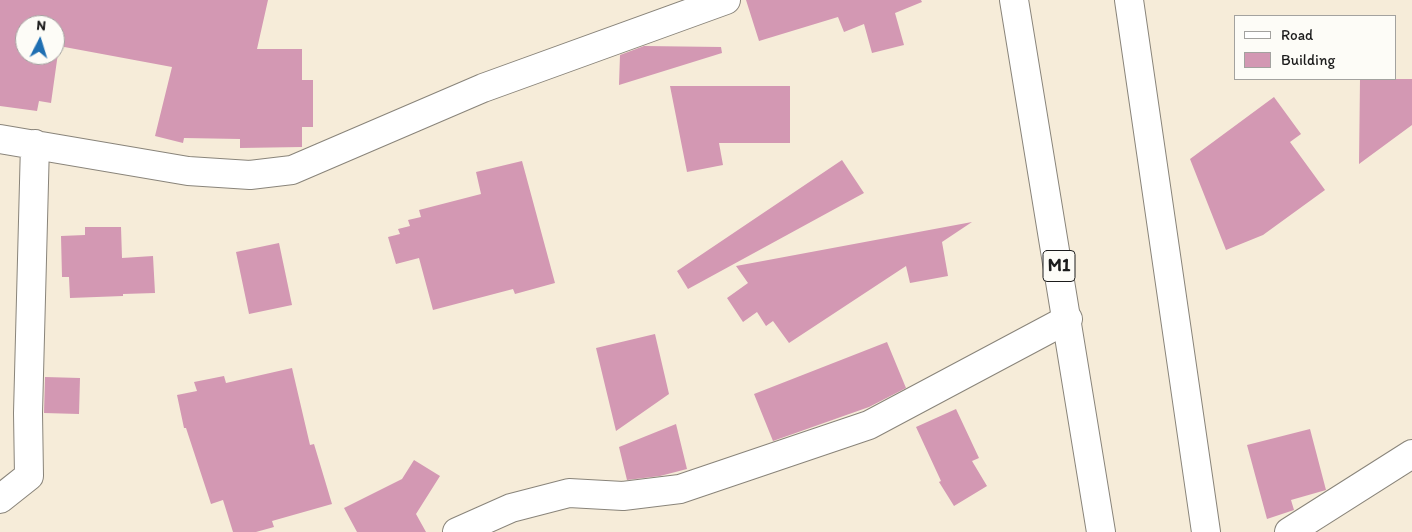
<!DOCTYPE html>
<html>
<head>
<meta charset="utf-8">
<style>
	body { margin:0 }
	#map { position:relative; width:1412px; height:532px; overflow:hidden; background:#f6ecd9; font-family:Itim,sans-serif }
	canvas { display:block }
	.legend { position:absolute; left:1234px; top:15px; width:162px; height:65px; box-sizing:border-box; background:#fdfcf7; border:1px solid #a3a29f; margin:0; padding:6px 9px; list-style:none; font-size:15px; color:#1c1c1c }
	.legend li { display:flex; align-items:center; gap:10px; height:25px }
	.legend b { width:25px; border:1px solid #a3a29f }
	.north { position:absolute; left:15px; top:15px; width:50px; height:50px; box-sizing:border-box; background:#fdfcf7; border:1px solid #a3a29f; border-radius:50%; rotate:5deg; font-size:14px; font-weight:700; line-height:20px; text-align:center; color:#1c1c1c }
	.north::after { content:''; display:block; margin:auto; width:18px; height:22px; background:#1f6fb2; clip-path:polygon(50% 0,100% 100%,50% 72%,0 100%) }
</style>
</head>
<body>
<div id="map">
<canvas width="1412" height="532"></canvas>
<ul class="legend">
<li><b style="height:6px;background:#fff"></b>Road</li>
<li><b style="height:14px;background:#d398b3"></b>Building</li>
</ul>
<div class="north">N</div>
</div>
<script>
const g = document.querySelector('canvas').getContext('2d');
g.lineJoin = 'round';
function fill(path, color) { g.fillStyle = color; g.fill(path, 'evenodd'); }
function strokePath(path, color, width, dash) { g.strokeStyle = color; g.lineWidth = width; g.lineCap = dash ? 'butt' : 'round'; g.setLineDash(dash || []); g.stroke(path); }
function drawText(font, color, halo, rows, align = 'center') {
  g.font = font + ' Itim,sans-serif'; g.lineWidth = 4.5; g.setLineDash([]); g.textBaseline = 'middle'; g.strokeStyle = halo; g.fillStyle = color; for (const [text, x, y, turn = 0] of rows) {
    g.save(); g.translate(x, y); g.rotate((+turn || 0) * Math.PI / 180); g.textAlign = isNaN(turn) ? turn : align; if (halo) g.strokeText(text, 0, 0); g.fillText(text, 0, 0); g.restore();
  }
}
const building = new Path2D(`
	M 0,0 L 268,0 L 257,49 L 302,49 L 302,80 L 313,80 L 313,127 L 302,127 L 302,147 L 240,148 L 240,139 L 184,138 L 183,143 L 155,136 L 172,67 L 59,46 L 51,103 L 39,101 L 37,111 L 0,106 ZM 25,25 L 55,25 L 55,55 L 25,55 Z
	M 746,0 L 921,0 L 922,2 L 895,13 L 904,45 L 872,53 L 864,24 L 844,32 L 838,17 L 759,41 Z
	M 644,46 L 721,47 L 722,53 L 619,85 L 620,55 Z
	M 1360,79 L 1412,79 L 1412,125 L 1359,164 Z
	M 670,86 L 790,86 L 790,143 L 719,143 L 723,165 L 687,172 Z
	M 1274,97 L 1301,134 L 1290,142 L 1325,190 L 1263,235 L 1226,250 L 1190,159 Z
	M 842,160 L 864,193 L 688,289 L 677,271 Z
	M 522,161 L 555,283 L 515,294 L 513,289 L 433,310 L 419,258 L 396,264 L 388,237 L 400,234 L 398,229 L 410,226 L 408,220 L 421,217 L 419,210 L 481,194 L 476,172 Z
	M 972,222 L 942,242 L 948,276 L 910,283 L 906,266 L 789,343 L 773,321 L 766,326 L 757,312 L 743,322 L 727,298 L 748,283 L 736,266 Z
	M 85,227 L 121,227 L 122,258 L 153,256 L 155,293 L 123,294 L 123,296 L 70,298 L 69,277 L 62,277 L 61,236 L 85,235 Z
	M 279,243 L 292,305 L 249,314 L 236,252 Z
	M 655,334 L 669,394 L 616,431 L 596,348 Z
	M 887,342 L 906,388 L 869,407 L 773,441 L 754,394 Z
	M 292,368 L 310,445 L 314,444 L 332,504 L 272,521 L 274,527 L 256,532 L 233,532 L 223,500 L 211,504 L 186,428 L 184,428 L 177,395 L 197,391 L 194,382 L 224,376 L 226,383 Z
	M 45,377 L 80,378 L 79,414 L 44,413 Z
	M 956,409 L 979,458 L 972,461 L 987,486 L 954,506 L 939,482 L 941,481 L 916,427 Z
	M 676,424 L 687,469 L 660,476 L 627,480 L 619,447 Z
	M 1310,429 L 1326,490 L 1291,500 L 1294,510 L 1267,519 L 1247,445 Z
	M 414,460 L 440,476 L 416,514 L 426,532 L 357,532 L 344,508 L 402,479 Z`);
const minor = new Path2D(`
	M 1129,0 L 1206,532
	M 0,139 L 188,171 L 250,175 L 292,170 L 483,88 L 726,0
	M 0,499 L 29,476 L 28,413 L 35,144
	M 457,532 L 511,508 L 569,493 L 623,496 L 680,489 L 869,425 L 1068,319
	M 1289,532 L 1412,454`);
const trunk = new Path2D(`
	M 1014,0 L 1101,532`);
const shields = [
	[1059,266,32]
];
const shieldNames = [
	["M1",1059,266]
];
fill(building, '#d398b3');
strokePath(minor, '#89847a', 30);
strokePath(trunk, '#89847a', 30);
strokePath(minor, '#fff', 28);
strokePath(trunk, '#fff', 28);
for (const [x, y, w] of shields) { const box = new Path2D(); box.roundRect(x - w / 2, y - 15.5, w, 31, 4); g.fillStyle = '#fdfcf7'; g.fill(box); strokePath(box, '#1c1c1c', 1); }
drawText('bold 18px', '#1c1c1c', null, shieldNames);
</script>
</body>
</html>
